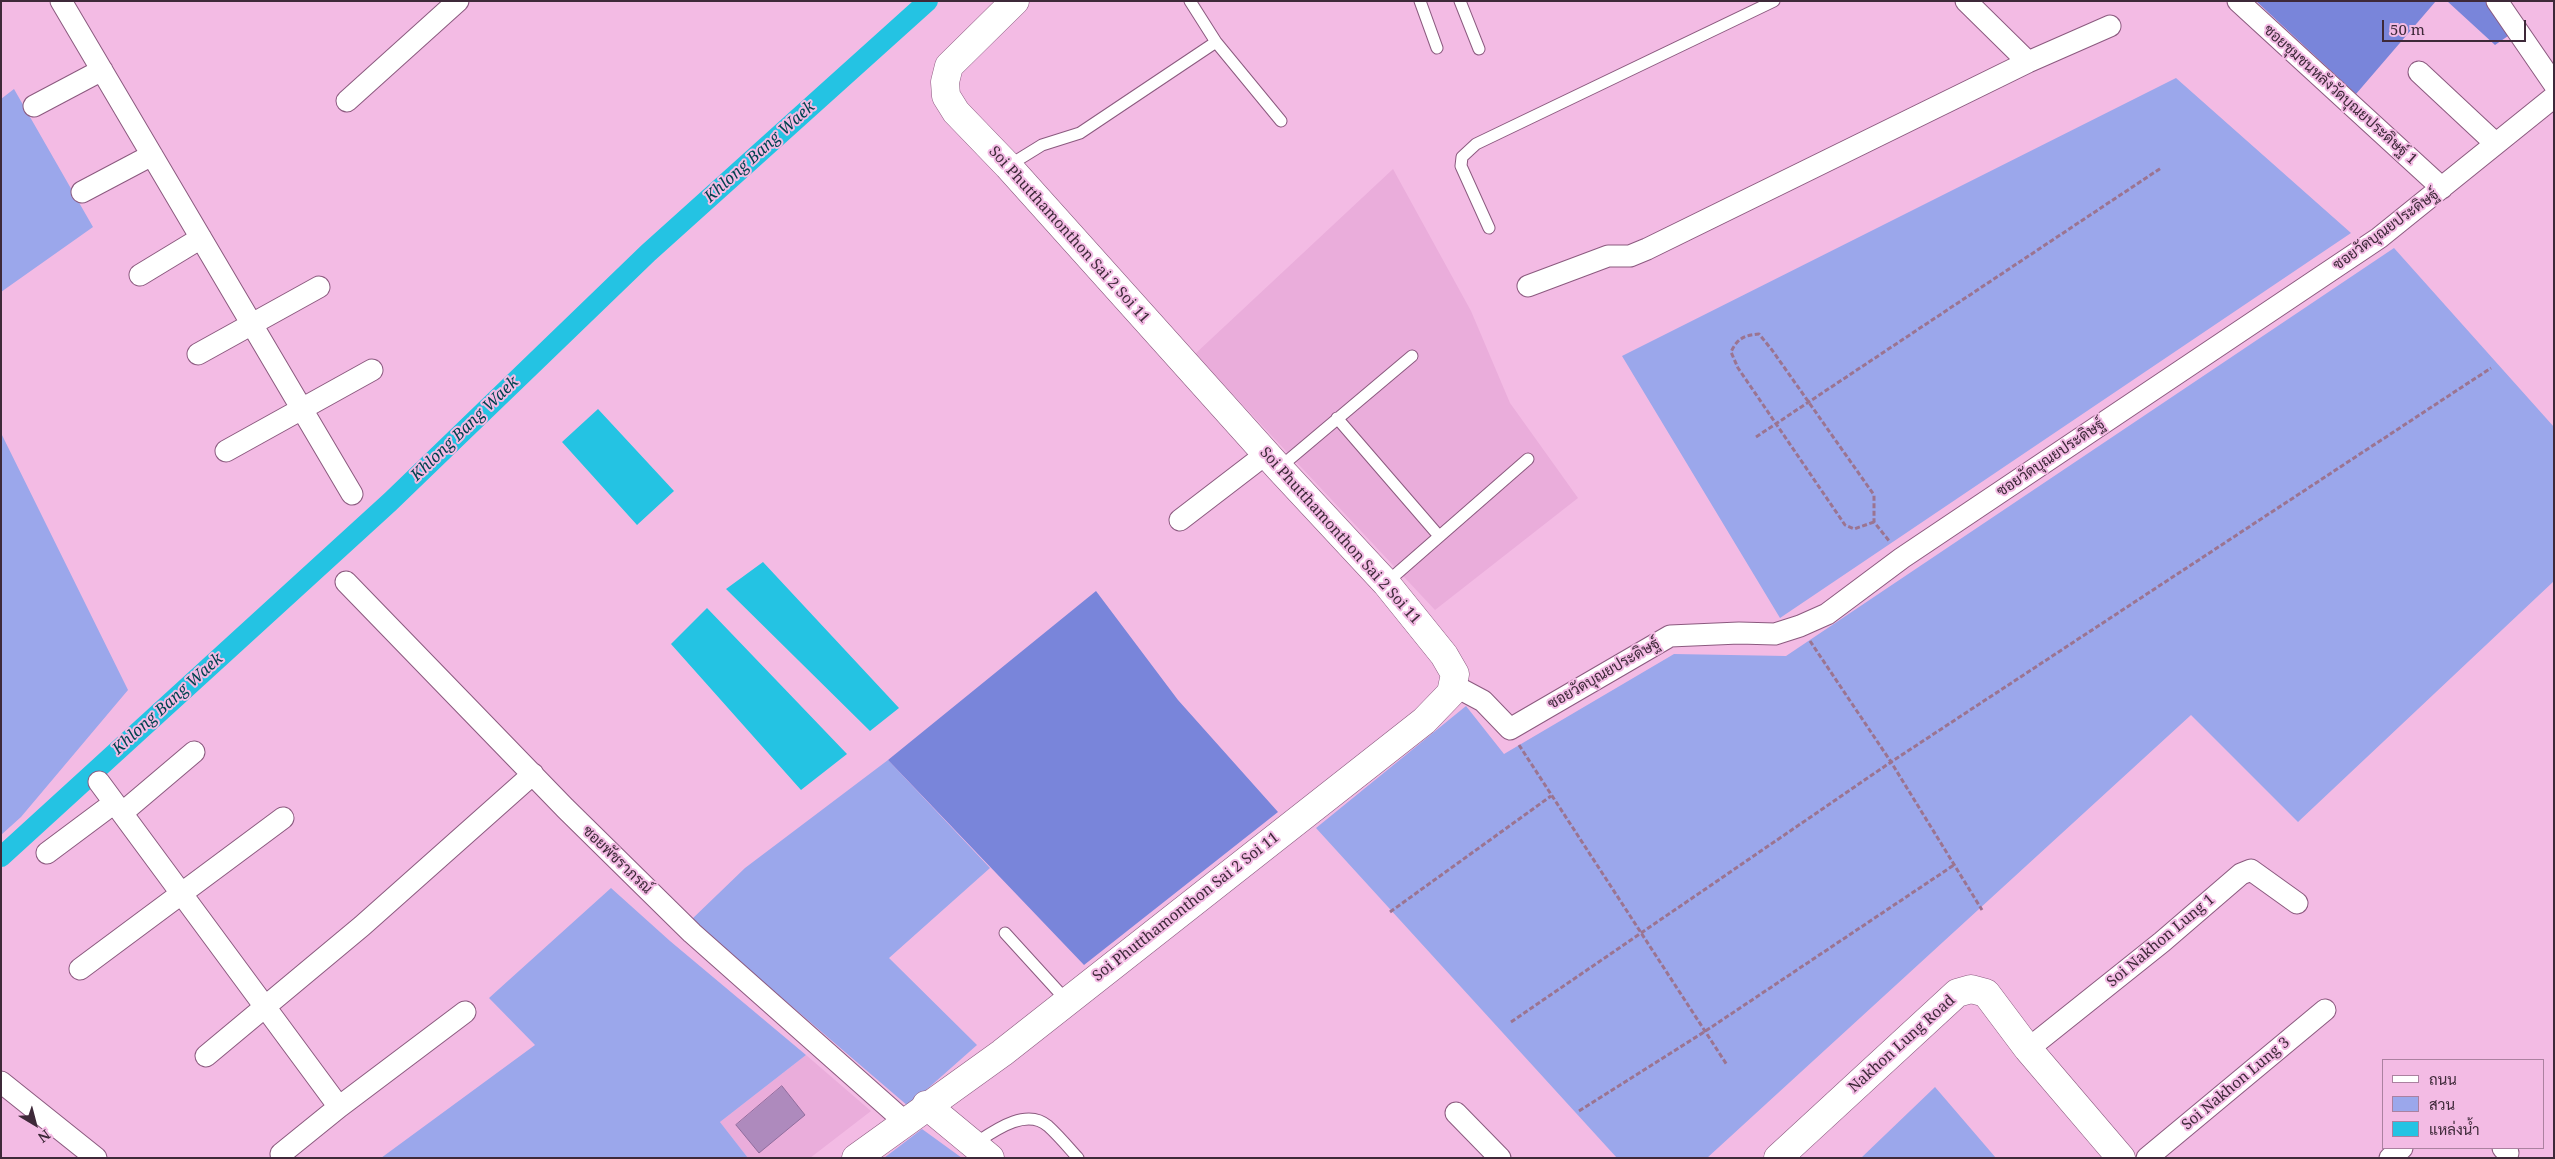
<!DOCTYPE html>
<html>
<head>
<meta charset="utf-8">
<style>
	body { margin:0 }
	#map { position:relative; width:2555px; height:1159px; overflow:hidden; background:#f3bbe4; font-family:"Noto Serif",Sarabun,serif }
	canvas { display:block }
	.frame { position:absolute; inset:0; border:2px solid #3e2939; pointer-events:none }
	.legend { position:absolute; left:2382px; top:1059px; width:162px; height:90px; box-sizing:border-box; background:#f3bbe4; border:1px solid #ab81a0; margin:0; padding:6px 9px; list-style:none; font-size:15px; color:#3e2939 }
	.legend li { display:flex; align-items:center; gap:10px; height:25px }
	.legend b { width:25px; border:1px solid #ab81a0 }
	.north { position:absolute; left:10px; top:1099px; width:50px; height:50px; -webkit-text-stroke:4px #f3bbe4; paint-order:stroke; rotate:143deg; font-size:14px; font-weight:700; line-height:20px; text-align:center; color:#3e2939 }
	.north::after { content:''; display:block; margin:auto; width:18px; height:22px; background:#3e2939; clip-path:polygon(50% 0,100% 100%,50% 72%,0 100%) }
	.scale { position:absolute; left:2382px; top:20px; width:144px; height:22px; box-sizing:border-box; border:2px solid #3e2939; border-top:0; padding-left:6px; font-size:15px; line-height:18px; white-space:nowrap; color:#3e2939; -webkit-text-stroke:4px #f3bbe4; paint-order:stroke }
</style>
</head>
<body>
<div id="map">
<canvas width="2555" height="1159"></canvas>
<div class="frame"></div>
<ul class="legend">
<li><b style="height:6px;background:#fff"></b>ถนน</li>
<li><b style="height:14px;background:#9ba7eb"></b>สวน</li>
<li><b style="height:14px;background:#24c3e3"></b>แหล่งน้ำ</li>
</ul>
<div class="north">N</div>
<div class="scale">50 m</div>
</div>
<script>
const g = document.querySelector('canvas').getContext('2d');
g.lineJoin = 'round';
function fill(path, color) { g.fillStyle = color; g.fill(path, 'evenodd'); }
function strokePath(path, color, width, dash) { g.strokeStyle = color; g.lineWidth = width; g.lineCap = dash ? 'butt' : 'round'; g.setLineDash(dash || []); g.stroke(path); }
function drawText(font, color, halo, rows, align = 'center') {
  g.font = font + ' "Noto Serif",Sarabun,serif'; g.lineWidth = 4; g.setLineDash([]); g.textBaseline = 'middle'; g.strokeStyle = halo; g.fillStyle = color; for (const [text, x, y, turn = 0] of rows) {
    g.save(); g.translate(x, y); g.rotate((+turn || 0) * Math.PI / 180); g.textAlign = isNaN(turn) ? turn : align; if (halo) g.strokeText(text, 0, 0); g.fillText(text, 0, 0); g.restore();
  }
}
const built = new Path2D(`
	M 1393,169 L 1471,311 L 1510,403 L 1578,498 L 1435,610 L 1195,354 Z
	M 806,1055 L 871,1111 L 810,1158 L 748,1158 L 720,1122 Z`);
const green = new Path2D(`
	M 2176,78 L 2351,233 L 1780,618 L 1622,356 Z
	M 14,89 L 93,227 L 1,292 L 1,99 Z
	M 2394,248 L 2554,427 L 2554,581 L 2298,822 L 2191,715 L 1707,1158 L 1617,1158 L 1316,828 L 1466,706 L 1504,754 L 1674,654 L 1786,656 Z
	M 1,433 L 128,690 L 21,817 L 1,835 Z
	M 888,760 L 990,868 L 889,958 L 977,1045 L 908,1106 L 691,920 L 745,868 Z
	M 611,888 L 670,941 L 806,1055 L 720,1122 L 748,1158 L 381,1158 L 535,1045 L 489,998 Z
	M 1935,1087 L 1996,1158 L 1861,1158 Z
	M 922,1129 L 962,1158 L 884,1158 Z`);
const forest = new Path2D(`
	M 2256,1 L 2436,1 L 2356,94 Z
	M 2447,1 L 2485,1 L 2508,36 L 2495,45 Z
	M 1096,591 L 1178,700 L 1278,812 L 1084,965 L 888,760 Z`);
const water = new Path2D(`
	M 598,409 L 674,491 L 637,525 L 562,442 Z
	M 763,562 L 899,708 L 870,731 L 726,589 Z
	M 707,608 L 847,754 L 801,790 L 671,644 Z`);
const canal = new Path2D(`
	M 1,857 L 390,502 L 648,253 L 928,1`);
const building = new Path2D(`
	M 782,1086 L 805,1115 L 759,1153 L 736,1125 Z`);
const path = new Path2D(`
	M 1756,437 L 2161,168
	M 1874,522 L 1854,529 L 1845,525 L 1738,368 L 1731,352 C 1737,339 1744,335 1759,334 L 1772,350 L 1874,495 L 1874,522 L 1890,542
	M 1810,641 L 1891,762 L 1982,910
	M 1519,745 L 1727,1065
	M 1390,912 L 1551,796
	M 1511,1022 L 1891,762 L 2491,368
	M 1579,1111 L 1704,1032 L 1954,865`);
const service = new Path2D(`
	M 1420,1 L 1437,48
	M 1460,1 L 1479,49
	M 1216,42 L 1281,121
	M 1008,166 L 1042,145 L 1080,133 L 1216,42 L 1190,1
	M 1489,228 L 1461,166 L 1462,157 L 1476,144 L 1774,1
	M 1337,418 L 1439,536
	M 1279,468 L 1412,356
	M 1386,583 L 1528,459
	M 1005,933 L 1067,1001
	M 974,1144 C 994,1131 1026,1107 1048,1126 C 1059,1136 1068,1147 1078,1158`);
const minor = new Path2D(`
	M 61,1 L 352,494
	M 1966,1 L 2028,62
	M 2238,1 L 2442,188
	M 2497,1 L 2554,84
	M 2419,72 L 2495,143
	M 347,101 L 458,1
	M 34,106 L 102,70
	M 82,192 L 152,155
	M 140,275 L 201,238
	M 1528,286 L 1608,256 L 1630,256 L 1647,249 L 2028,62 L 2110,26
	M 198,354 L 319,287
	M 226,451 L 372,370
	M 1180,520 L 1266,454
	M 346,582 L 565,808 L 692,933 L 904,1121
	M 1453,685 L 1483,701 L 1510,729 L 1670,636 L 1739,633 L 1775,634 L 1800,626 L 1827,614 L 1902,558 L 2379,238 L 2554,97
	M 99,782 L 339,1107
	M 122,813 L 194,752
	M 47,853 L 114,803
	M 80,969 L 283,818
	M 2028,1049 L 2162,942 L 2241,874 L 2251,870 L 2297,903
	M 206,1056 L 362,926 L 533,774
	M 1,1082 L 96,1158
	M 1456,1113 L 1500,1158
	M 2503,1148 L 2508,1153
	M 281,1154 L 339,1107 L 465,1012
	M 2147,1158 L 2325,1010
	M 2390,1158 L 2402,1148`);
const tertiary = new Path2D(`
	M 926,1105 L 990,1158
	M 856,1158 L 1002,1053 L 1424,721 L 1451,693 L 1455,674 L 1444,655 L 1386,583 L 1279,468 L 1008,166 L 956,112 L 946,96 L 945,82 L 949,66 L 1015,1
	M 1778,1158 L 1957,993 L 1971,989 L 1986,993 L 2028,1049 L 2121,1158`);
const streetNames = [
	["ซอยชุมชนหลังวัดบุณยประดิษฐ์ 1",2340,95,42],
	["ซอยวัดบุณยประดิษฐ์",2386,230,-36],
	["Soi Phutthamonthon Sai 2 Soi 11",1069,235,48],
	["ซอยวัดบุณยประดิษฐ์",2051,458,-34],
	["Soi Phutthamonthon Sai 2 Soi 11",1340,536,48],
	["ซอยวัดบุณยประดิษฐ์",1604,674,-30],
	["ซอยพัชราภรณ์",617,860,44],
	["Soi Phutthamonthon Sai 2 Soi 11",1186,907,-38],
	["Soi Nakhon Lung 1",2161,941,-40],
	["Nakhon Lung Road",1902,1044,-42],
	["Soi Nakhon Lung 3",2236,1084,-40]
];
const waterNames = [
	["Khlong Bang Waek",760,152,-42],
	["Khlong Bang Waek",465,429,-44],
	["Khlong Bang Waek",168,704,-42]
];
fill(built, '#eaaddb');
fill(green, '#9ba7eb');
fill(forest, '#7985da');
fill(water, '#24c3e3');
strokePath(canal, '#24c3e3', 20);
fill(building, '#ae8abd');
strokePath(building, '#906d9e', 1);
strokePath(service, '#8b5a7f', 13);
strokePath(minor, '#8b5a7f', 23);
strokePath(tertiary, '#8b5a7f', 29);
strokePath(path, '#9b7491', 3, [5, 2.5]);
strokePath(service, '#fff', 11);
strokePath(minor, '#fff', 21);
strokePath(tertiary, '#fff', 28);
drawText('15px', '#3e2939', '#f3bbe4', streetNames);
drawText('italic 16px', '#004350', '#f3bbe4', waterNames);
</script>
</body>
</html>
